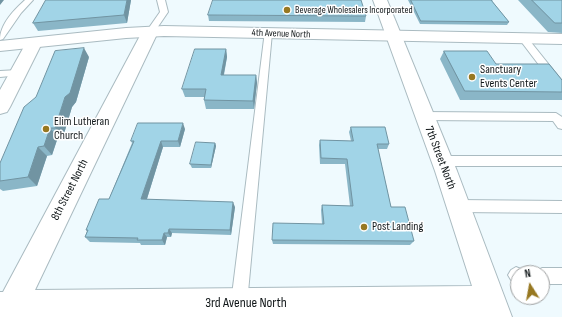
<!DOCTYPE html>
<html>
<head>
<meta charset="utf-8">
<style>
	body { margin:0 }
	#map { position:relative; width:562px; height:317px; overflow:hidden; background:#effafe; font-family:"Sofia Sans Condensed",sans-serif }
	canvas { display:block }
	.north { position:absolute; left:510px; top:265px; width:40px; height:40px; box-sizing:border-box; background:#fff; border:1px solid #a0a2a3; border-radius:50%; rotate:349deg; font-size:11px; font-weight:700; line-height:16px; text-align:center; color:#111719 }
	.north::after { content:''; display:block; margin:auto; width:14px; height:18px; background:#977821; clip-path:polygon(50% 0,100% 100%,50% 72%,0 100%) }
</style>
</head>
<body>
<div id="map">
<canvas width="562" height="317"></canvas>
<div class="north">N</div>
</div>
<script>
const g = document.querySelector('canvas').getContext('2d');
g.lineJoin = 'round';
function strokePath(path, color, width, dash) { g.strokeStyle = color; g.lineWidth = width; g.lineCap = dash ? 'butt' : 'round'; g.setLineDash(dash || []); g.stroke(path); }
function fill(path, color) { g.fillStyle = color; g.fill(path, 'evenodd'); }
function drawText(font, color, halo, rows, align = 'center') {
  g.font = font + ' "Sofia Sans Condensed",sans-serif'; g.lineWidth = 3; g.setLineDash([]); g.textBaseline = 'middle'; g.strokeStyle = halo; g.fillStyle = color; for (const [text, x, y, turn = 0] of rows) {
    g.save(); g.translate(x, y); g.rotate((+turn || 0) * Math.PI / 180); g.textAlign = isNaN(turn) ? turn : align; if (halo) g.strokeText(text, 0, 0); g.fillText(text, 0, 0); g.restore();
  }
}
const lane = new Path2D(`
	M 25,0 L 33,0 L 21,13 L 3,39 L 0,40 C 0,24 14,10 25,0 Z
	M 157,0 L 165,0 L 168,12 L 153,34 L 147,34 L 146,32 L 160,12 Z
	M 265,31 L 271,31 L 272,33 L 247,303 L 245,309 L 239,311 L 233,309 L 231,303 Z
	M 523,35 L 526,36 L 562,81 L 562,91 L 558,90 L 520,40 L 519,38 L 520,36 Z
	M 18,70 L 21,71 L 23,73 L 21,75 L 0,77 L 0,71 Z
	M 423,112 L 556,113 L 562,117 L 562,129 L 558,128 L 553,121 L 423,120 L 419,119 L 418,116 L 419,113 Z
	M 442,156 L 562,156 L 562,166 L 442,166 L 438,164 L 436,161 L 438,158 Z
	M 458,200 L 562,201 L 562,213 L 458,212 L 453,210 L 451,206 L 453,202 Z
	M 516,267 L 523,270 L 525,273 L 518,273 L 518,283 L 511,280 L 508,275 L 511,270 Z
	M 542,268 L 562,268 L 562,284 L 542,284 L 542,273 L 536,273 L 537,271 Z`);
const street = new Path2D(`
	M 373,0 L 387,0 L 457,171 L 512,317 L 0,317 L 0,292 L 3,292 L 142,32 L 145,29 L 150,27 L 155,29 L 158,32 L 35,290 L 472,286 L 435,171 Z
	M 34,38 L 40,40 L 42,43 L 10,107 L 7,112 L 0,114 L 0,90 L 26,43 L 28,40 Z`);
const secondary = new Path2D(`
	M 164,26 L 562,34 L 562,44 L 164,36 L 126,38 L 0,51 L 0,41 L 126,28 Z`);
const wall = new Path2D(`
	M 46,0 L 131,0 L 127,23 L 38,31 L 33,23 Z
	M 408,0 L 493,0 L 492,1 L 509,22 L 507,25 L 420,24 Z
	M 518,0 L 562,0 L 562,33 L 548,32 Z
	M 208,15 L 366,16 L 365,22 L 209,21 Z
	M 226,49 L 227,57 L 224,75 L 256,75 L 257,83 L 254,109 L 206,109 L 204,100 L 204,97 L 185,97 L 182,89 Z
	M 444,51 L 562,80 L 562,100 L 460,100 L 440,59 Z
	M 89,57 L 76,102 L 72,107 L 63,137 L 58,137 L 52,155 L 47,156 L 37,186 L 3,191 L 0,189 L 0,163 Z
	M 351,127 L 389,144 L 387,149 L 378,149 L 391,207 L 414,241 L 410,245 L 273,244 L 272,240 L 322,224 L 321,210 L 322,205 L 350,206 L 345,164 L 320,164 L 319,145 L 320,140 L 351,141 L 349,132 Z
	M 185,129 L 180,147 L 163,147 L 147,199 L 235,207 L 231,235 L 172,233 L 171,237 L 167,237 L 165,245 L 141,245 L 140,243 L 90,242 L 85,237 L 87,231 L 86,230 L 109,199 L 132,143 L 131,141 Z
	M 215,143 L 216,146 L 211,168 L 192,168 L 190,164 Z`);
const shadedWall = new Path2D(`
	M 0,0 L 4,0 L 0,5 Z
	M 127,0 L 131,0 L 127,23 L 124,15 Z
	M 84,48 L 89,57 L 76,102 L 72,107 L 63,137 L 55,128 L 65,97 Z
	M 226,49 L 227,57 L 222,83 L 221,75 Z
	M 256,75 L 257,83 L 254,109 L 253,101 Z
	M 183,123 L 185,129 L 180,147 L 178,141 Z
	M 50,128 L 58,137 L 52,155 L 44,146 Z
	M 161,141 L 163,147 L 145,205 L 141,199 Z
	M 215,143 L 216,146 L 211,168 L 211,165 Z
	M 38,147 L 47,156 L 37,186 L 28,177 Z
	M 233,202 L 235,207 L 231,235 L 230,230 Z
	M 169,229 L 172,233 L 171,237 L 168,233 Z
	M 164,233 L 167,237 L 165,245 L 162,240 Z`);
const building = new Path2D(`
	M 46,0 L 127,0 L 124,15 L 33,23 Z
	M 213,0 L 361,0 L 366,16 L 208,15 Z
	M 411,0 L 491,0 L 509,22 L 421,21 Z
	M 532,0 L 562,0 L 562,23 L 555,23 Z
	M 84,48 L 70,93 L 65,97 L 55,128 L 50,128 L 44,146 L 38,147 L 28,177 L 0,181 L 0,163 L 24,107 L 36,97 L 55,51 Z
	M 195,49 L 226,49 L 221,75 L 256,75 L 253,101 L 204,100 L 206,89 L 182,89 Z
	M 444,51 L 487,51 L 496,64 L 549,64 L 562,80 L 562,92 L 465,91 Z
	M 138,123 L 183,123 L 178,141 L 161,141 L 141,199 L 233,202 L 230,230 L 169,229 L 168,233 L 164,233 L 162,240 L 137,240 L 138,238 L 85,237 L 88,230 L 86,230 L 99,199 L 109,199 L 134,141 L 131,141 Z
	M 351,127 L 385,127 L 389,144 L 377,144 L 391,207 L 405,207 L 414,241 L 272,240 L 273,223 L 324,224 L 322,205 L 353,206 L 347,159 L 321,158 L 320,140 L 353,141 Z
	M 196,142 L 215,143 L 211,165 L 190,164 Z`);
const markers = [
	[287,10,4,"#977821"],
	[472,77,4,"#977821"],
	[46,129,4,"#977821"],
	[364,227,4,"#977821"]
];
const farPoinames = [
	["Beverage Wholesalers Incorporated",295,10]
];
const farStreetnames = [
	["4th Avenue North",281,34,2]
];
const poiNames = [
	["Sanctuary",480,70],
	["Events Center",480,84],
	["Elim Lutheran",54,122],
	["Church",54,136],
	["Post Landing",372,227]
];
const streetNames = [
	["7th Street North",440,158,69],
	["8th Street North",70,190,-63]
];
const nearStreetnames = [
	["3rd Avenue North",246,303]
];
strokePath(lane, '#aabbc1', 2);
strokePath(street, '#aabbc1', 2);
strokePath(secondary, '#aabbc1', 2);
fill(lane, '#fff');
fill(street, '#fff');
fill(secondary, '#fff');
fill(wall, '#8ab6c7');
fill(shadedWall, '#7194a2');
fill(building, '#a1d4e7');
strokePath(building, '#7194a2', 1);
for (const [x, y, r, color] of markers) { const dot = new Path2D(); dot.arc(x, y, r, 0, 2 * Math.PI); g.fillStyle = color; g.fill(dot); strokePath(dot, '#fff', 1.5); }
drawText('10px', '#111719', '#fff', farPoinames, 'left');
drawText('10px', '#111719', '#fff', farStreetnames);
drawText('12px', '#111719', '#fff', poiNames, 'left');
drawText('12px', '#111719', '#fff', streetNames);
drawText('14px', '#111719', '#fff', nearStreetnames);
</script>
</body>
</html>
